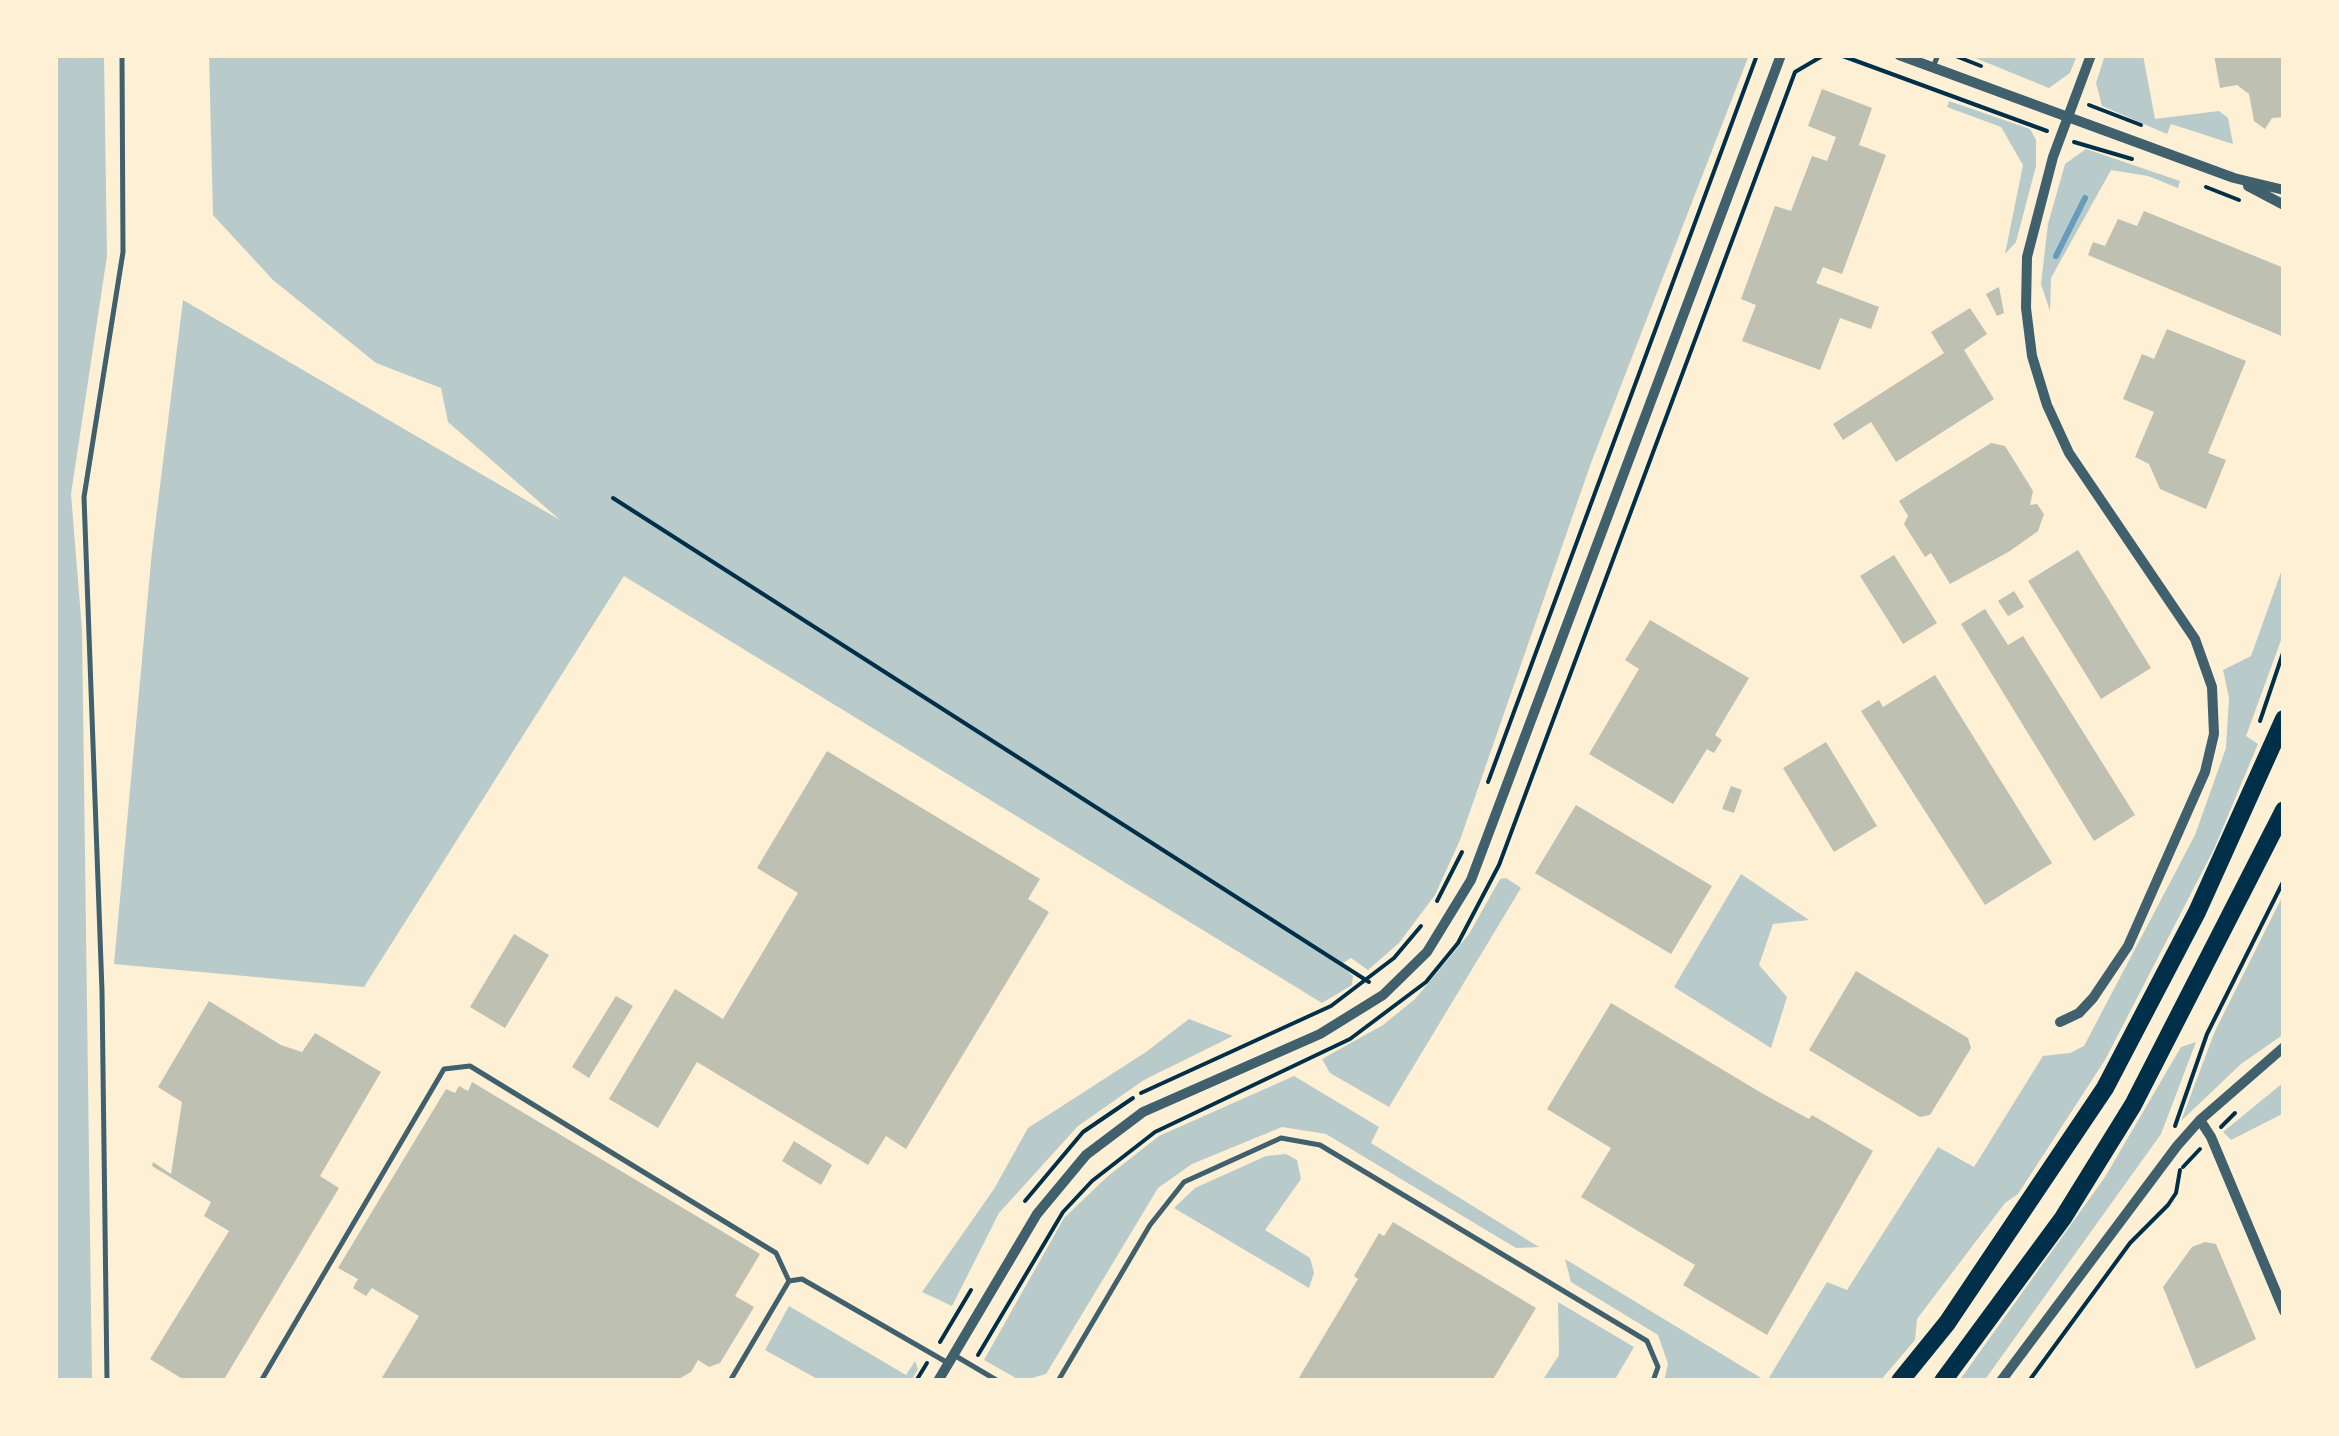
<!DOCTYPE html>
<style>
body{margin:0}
#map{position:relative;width:2339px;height:1436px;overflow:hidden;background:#fdf0d5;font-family:Arial,sans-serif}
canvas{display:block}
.frame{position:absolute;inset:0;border:58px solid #fdf0d5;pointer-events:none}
</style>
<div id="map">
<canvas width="2339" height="1436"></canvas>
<div class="frame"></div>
</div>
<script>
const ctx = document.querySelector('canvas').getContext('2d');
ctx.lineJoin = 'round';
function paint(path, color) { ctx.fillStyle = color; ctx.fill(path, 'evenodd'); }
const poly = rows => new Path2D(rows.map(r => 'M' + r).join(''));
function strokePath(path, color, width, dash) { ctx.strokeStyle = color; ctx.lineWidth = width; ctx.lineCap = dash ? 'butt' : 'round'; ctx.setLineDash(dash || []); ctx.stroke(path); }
const green = poly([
 [55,55,104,55,107,256,71,494,82,630,92,1381,55,1381],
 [209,55,1749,55,1591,463,1460,840,1435,895,1399,943,1368,970,1351,958,1340,965,1353,976,1352,985,1322,1003,624,576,364,987,114,964,152,551,183,300,560,520,448,422,441,388,376,363,273,280,213,215],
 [1968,55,2025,57,2077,55,2070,73,2049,88],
 [2105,55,2143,55,2155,119,2219,111,2228,118,2233,144,2171,124,2167,134,2102,106,2096,83],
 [1949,101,2030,129,2036,140,2036,166,2016,242,2005,254,2023,165,2001,127,1947,107],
 [2086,149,2180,181,2178,188,2148,176,2111,170,2051,278,2050,311,2041,284,2048,224,2065,164],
 [2284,564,2284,632,2246,736,2258,744,2214,849,2105,1060,2018,1194,2005,1203,1917,1319,1915,1340,1880,1381,1767,1381,1827,1282,1847,1290,1938,1147,1974,1167,2043,1056,2070,1053,2084,1046,2195,835,2226,748,2229,698,2223,670,2251,656],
 [1741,874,1809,920,1773,924,1759,965,1787,997,1771,1048,1674,987],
 [1506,878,1521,888,1389,1107,1330,1073,1322,1059,1383,1025,1415,999,1469,934,1500,879],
 [2284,893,2284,1034,2241,1064,2181,1121,2215,1031],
 [1189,1019,1233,1036,1144,1080,1078,1126,999,1213,952,1306,922,1292,994,1189,1028,1128,1146,1052],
 [2196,1042,2161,1134,1984,1381,1959,1381,2105,1177,2181,1047],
 [1294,1076,1379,1127,1371,1143,1539,1247,1516,1248,1326,1134,1282,1127,1192,1164,1158,1188,1046,1374,1021,1381,984,1360,1064,1218,1108,1176,1159,1136],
 [2284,1082,2284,1113,2231,1140,2223,1132],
 [1286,1154,1297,1160,1301,1179,1265,1230,1310,1258,1314,1273,1309,1288,1174,1208,1195,1188,1266,1156],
 [1565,1259,1766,1381,1664,1381,1668,1364,1658,1335,1571,1282],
 [1558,1302,1634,1347,1614,1381,1542,1381,1559,1355],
 [789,1306,906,1375,915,1361,918,1369,911,1381,821,1381,765,1350]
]);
const stream = poly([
 [2056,256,2085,198]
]);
const building = poly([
 [2214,55,2284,55,2284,117,2272,118,2265,129,2254,121,2249,94,2237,85,2220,88],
 [1822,89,1872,108,1859,145,1886,155,1842,274,1823,267,1816,283,1879,307,1871,329,1840,318,1820,370,1742,341,1756,305,1741,299,1775,206,1791,211,1812,156,1827,161,1836,137,1808,126],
 [2144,211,2284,268,2284,337,2088,255,2093,242,2105,246,2118,219,2137,226],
 [1999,287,2004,313,1997,316,1986,294],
 [1970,308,1987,334,1964,350,1994,399,1896,462,1871,422,1843,440,1833,424,1944,353,1931,332],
 [2167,329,2246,361,2208,453,2226,460,2206,509,2160,489,2149,464,2135,457,2154,412,2123,399,2142,354,2154,359],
 [1991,443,2005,446,2033,491,2030,505,2037,504,2044,514,2038,531,2010,551,1950,584,1931,553,1925,557,1904,524,1908,516,1899,501],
 [2078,550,2151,668,2101,699,2028,581],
 [1894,555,1937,623,1903,644,1860,576],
 [2014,591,2024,607,2008,616,1998,601],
 [1985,609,2008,645,2023,636,2135,815,2094,841,1961,624],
 [1650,620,1749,678,1715,735,1722,740,1714,753,1707,749,1673,804,1589,754,1639,669,1625,660],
 [1935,675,2052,863,1985,905,1861,711,1879,700,1883,707],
 [1826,742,1877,826,1834,852,1783,768],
 [827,751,1040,879,1028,899,1049,912,906,1149,886,1136,868,1165,697,1062,658,1128,609,1099,675,989,723,1019,798,893,757,868],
 [1731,786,1742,790,1734,813,1722,809],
 [1576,805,1712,886,1671,954,1535,873],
 [514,934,549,955,505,1028,470,1007],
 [1856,971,1968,1038,1971,1048,1930,1115,1920,1117,1809,1050],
 [616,996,633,1006,589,1078,572,1067],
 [209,1001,281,1045,302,1052,315,1033,381,1072,320,1176,339,1188,223,1381,186,1381,150,1359,229,1231,204,1216,211,1202,152,1166,153,1162,171,1174,182,1102,158,1087],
 [1611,1003,1765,1095,1809,1119,1812,1115,1873,1151,1767,1335,1683,1285,1695,1265,1581,1197,1611,1148,1547,1109],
 [472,1082,760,1254,735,1296,754,1307,720,1363,709,1367,698,1360,691,1372,675,1381,380,1381,419,1316,372,1288,366,1296,353,1288,358,1279,338,1268,446,1089,455,1093,459,1086,468,1091],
 [794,1141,832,1165,821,1185,782,1161],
 [1393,1222,1536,1308,1492,1381,1297,1381,1358,1279,1354,1276,1379,1233,1384,1236],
 [2205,1242,2216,1244,2256,1339,2196,1369,2163,1287,2192,1247]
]);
const path = poly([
 [1840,55,2047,131],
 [1953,55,1981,66],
 [2089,105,2141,125],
 [2074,142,2132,159],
 [2206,187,2239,200],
 [613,498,1369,982],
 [2260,721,2284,650],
 [1488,782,1757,55],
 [1437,901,1462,852],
 [1141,1093,1331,1006,1394,958,1421,926],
 [2175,1126,2207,1034,2284,880],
 [2221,1127,2235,1113],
 [2183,1167,2200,1149],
 [1025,1201,1083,1132,1133,1098],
 [940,1342,971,1290],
 [978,1355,1063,1212,1092,1181,1155,1132,1350,1039,1426,982,1458,943,1499,865,1795,72,1824,55],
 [916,1381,927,1363],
 [2029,1381,2130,1243,2168,1205,2176,1193,2180,1170]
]);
const service = poly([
 [1933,67,1938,55],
 [954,1355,998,1381],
 [107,1381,102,991,84,497,123,252,122,55],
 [261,1381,444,1069,470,1066,776,1253,789,1281],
 [730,1381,789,1281,802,1279,948,1363],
 [1058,1381,1150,1225,1184,1182,1281,1138,1320,1145,1647,1341,1658,1367,1653,1381]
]);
const minor = poly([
 [1899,55,2234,178,2284,190],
 [2248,186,2284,205],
 [2060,1022,2079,1013,2093,998,2128,946,2205,772,2214,734,2212,687,2195,639,2069,453,2047,405,2032,356,2026,308,2027,257,2053,157,2091,55],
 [2200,1120,2211,1137,2284,1311],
 [938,1381,1037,1214,1086,1155,1143,1112,1320,1034,1383,995,1427,952,1471,880,1781,55],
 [2001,1381,2177,1146,2200,1120,2284,1047]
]);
const trunk = poly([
 [1900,1381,1947,1323,2105,1088,2197,912,2284,719],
 [1943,1381,2063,1218,2133,1105,2284,810]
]);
paint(green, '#b9caca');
strokePath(stream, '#669bbc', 6);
paint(building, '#bec0b2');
strokePath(path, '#003049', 4);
strokePath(service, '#3f606c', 5);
strokePath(minor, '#3f606c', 10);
strokePath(trunk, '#003049', 18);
</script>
